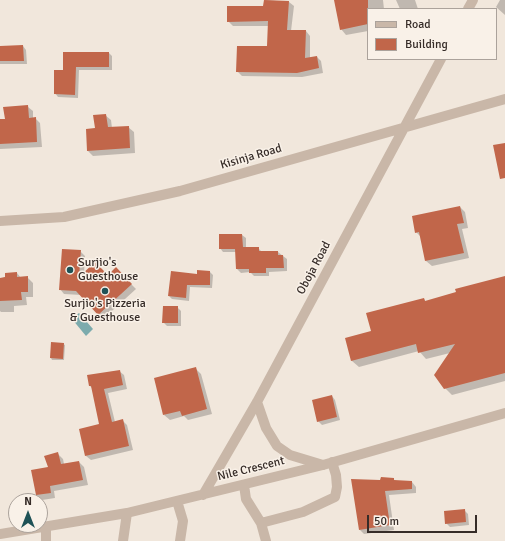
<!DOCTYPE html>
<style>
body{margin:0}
#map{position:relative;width:505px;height:541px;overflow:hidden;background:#f1e7dc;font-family:Signika,sans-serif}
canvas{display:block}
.legend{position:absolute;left:367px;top:8px;width:130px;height:52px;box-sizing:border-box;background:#f9f1e8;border:1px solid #aba29b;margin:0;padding:5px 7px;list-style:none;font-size:12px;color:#362c28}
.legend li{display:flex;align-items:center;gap:8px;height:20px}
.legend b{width:20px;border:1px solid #aba29b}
.north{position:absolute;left:8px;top:493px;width:40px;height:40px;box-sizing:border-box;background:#f9f1e8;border:1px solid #aba29b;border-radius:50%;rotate:0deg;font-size:11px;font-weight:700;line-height:16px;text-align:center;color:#362c28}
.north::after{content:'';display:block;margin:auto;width:14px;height:18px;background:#1f5256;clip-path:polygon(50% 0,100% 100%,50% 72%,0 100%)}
.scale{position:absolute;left:367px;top:515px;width:110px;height:18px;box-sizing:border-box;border:2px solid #362c28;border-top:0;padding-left:5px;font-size:12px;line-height:14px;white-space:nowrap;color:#362c28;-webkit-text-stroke:3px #f9f1e8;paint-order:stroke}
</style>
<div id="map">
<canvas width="505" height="541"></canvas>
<ul class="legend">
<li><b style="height:5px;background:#c9b7a8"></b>Road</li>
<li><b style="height:11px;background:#c1664a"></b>Building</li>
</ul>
<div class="north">N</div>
<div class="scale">50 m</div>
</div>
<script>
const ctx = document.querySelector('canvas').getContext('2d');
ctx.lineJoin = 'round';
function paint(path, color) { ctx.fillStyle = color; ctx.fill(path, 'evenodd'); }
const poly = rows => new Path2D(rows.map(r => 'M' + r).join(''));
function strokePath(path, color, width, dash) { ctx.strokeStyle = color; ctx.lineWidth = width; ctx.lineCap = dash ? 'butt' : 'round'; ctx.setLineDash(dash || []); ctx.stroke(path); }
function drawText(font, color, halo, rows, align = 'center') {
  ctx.font = font + ' Signika,sans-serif'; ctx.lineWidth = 3; ctx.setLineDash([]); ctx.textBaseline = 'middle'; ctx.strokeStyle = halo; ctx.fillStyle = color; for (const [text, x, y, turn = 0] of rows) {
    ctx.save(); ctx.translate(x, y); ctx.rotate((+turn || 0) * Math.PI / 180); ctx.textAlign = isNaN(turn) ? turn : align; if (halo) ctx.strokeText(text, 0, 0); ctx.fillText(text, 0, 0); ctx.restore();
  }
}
const water = poly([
 [79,313,93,329,86,336,72,319]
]);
const shadow = poly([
 [265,0,289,2,294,6,291,31,306,31,310,36,310,58,317,57,321,61,323,73,302,77,242,76,237,71,268,47,269,26,233,26,228,21,264,7],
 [335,0,383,0,384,9,368,9,368,31,346,35,341,29],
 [396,0,415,0,418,9,400,9],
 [500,0,505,0,505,15,496,7],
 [23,46,26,50,27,64,0,64,0,47],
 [109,53,112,56,112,70,79,70,78,98,58,97,55,93,65,71],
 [28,107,33,111,33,119,35,118,40,123,42,147,0,149,0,120,6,120],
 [105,115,111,120,112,128,128,127,134,132,135,153,93,156,88,151,96,129],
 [460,207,465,212,468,228,462,229,469,258,432,266,426,261,421,237,416,232],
 [242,235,246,238,246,248,258,248,262,252,278,252,283,256,287,259,287,271,269,272,269,276,254,276,250,272,241,273,237,269,236,252,223,252,220,248],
 [80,251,85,256,84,274,108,276,116,269,136,289,103,319,81,295,64,294,60,289],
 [210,272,213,275,212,288,190,287,189,301,172,299,169,296,198,275],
 [17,273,21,278,28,278,33,283,33,297,26,297,27,305,14,306,14,312,1,312,0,311,0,279],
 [505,277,505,381,452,395,445,388,450,353,426,359,419,351,359,367,352,361,346,339,372,332,424,299,426,302],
 [177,307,181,311,181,326,167,326,163,322],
 [63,344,65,345,64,360,52,360,51,358],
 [196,369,201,374,212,414,188,420,184,416,170,420,164,415],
 [119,371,124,375,127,389,108,393,115,422,122,420,127,425,133,450,91,460,86,456,100,425,92,388,90,386],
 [332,396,335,400,340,420,322,425,318,421],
 [57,453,63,459,64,464,79,462,84,467,88,485,54,491,55,498,42,500,36,495,49,468],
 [393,479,396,481,412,482,416,487,416,493,389,495,394,530,364,534,360,530,381,481],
 [464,510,468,514,469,525,450,527,446,523]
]);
const building = poly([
 [264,0,289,1,287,30,306,30,305,58,317,56,319,68,297,73,236,72,237,46,267,46,268,21,227,22,227,6,263,6],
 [334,0,368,0,368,24,340,30],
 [23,45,24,61,0,61,0,46],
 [63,52,109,52,109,67,76,67,75,95,54,94,54,70,63,70],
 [28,105,29,118,36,117,37,142,0,144,0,119,5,119,3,107],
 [106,114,108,127,129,126,130,148,87,151,86,129,95,128,93,115],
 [505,143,505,178,500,179,493,145],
 [460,206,464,223,457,224,464,253,425,261,419,232,415,233,412,216],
 [219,234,242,234,243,247,259,247,259,251,278,251,278,255,283,255,284,268,266,268,266,273,249,273,249,269,236,269,235,249,219,249],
 [62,249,81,250,79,277,95,262,108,275,116,267,132,284,98,315,76,291,59,290],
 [197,270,210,271,210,285,187,285,186,298,168,296,171,271,197,274],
 [17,272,17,277,28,276,28,292,21,292,22,300,0,301,0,278,5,277,5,273],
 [505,276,505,373,444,389,434,375,455,344,418,353,416,344,351,361,345,338,371,331,366,313,424,298,425,301,456,292,455,289],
 [163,306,178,306,178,323,162,323],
 [51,342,64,343,63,359,50,358],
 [196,367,207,409,182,416,180,411,163,415,154,378],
 [120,370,123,385,104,389,112,422,123,419,129,446,85,456,79,429,99,424,91,386,89,386,87,375],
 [332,395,337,417,317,422,312,400],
 [58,452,61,464,79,461,83,480,50,486,51,493,36,495,31,470,48,467,44,456],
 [381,477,394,478,394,480,412,481,412,489,385,491,390,525,359,530,351,479,380,480],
 [465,509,466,522,445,524,444,511]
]);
const minor = poly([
 [468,9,473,0],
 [0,221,64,217,180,191,505,99],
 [257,402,266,428,277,446,290,455,323,465],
 [244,485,246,499,261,523,266,541],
 [203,495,257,402,441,59],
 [177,501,183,521,180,541],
 [261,523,303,512,335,497,337,487,336,475,332,462],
 [0,534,127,513,323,465,505,413],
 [46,541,46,528],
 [123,541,127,513]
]);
const markers = [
 [70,270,4,"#1f5256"],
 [105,291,4,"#1f5256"]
];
const streetNames = [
 ["Kisinja Road",251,157,-16],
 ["Oboja Road",314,268,-62],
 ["Nile Crescent",251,469,-14]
];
const poiNames = [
 ["Surjio's",78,263],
 ["Guesthouse",78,277],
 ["Surjio's Pizzeria",105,304,"center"],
 ["& Guesthouse",105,318,"center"]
];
paint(water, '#7cabad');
paint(shadow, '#0003');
paint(building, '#c1664a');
strokePath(minor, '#c9b7a8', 10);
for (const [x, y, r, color] of markers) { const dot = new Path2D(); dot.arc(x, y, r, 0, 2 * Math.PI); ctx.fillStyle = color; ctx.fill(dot); strokePath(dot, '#f9f1e8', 1.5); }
drawText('12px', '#362c28', '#f9f1e8', streetNames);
drawText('12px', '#362c28', '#f9f1e8', poiNames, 'left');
</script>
